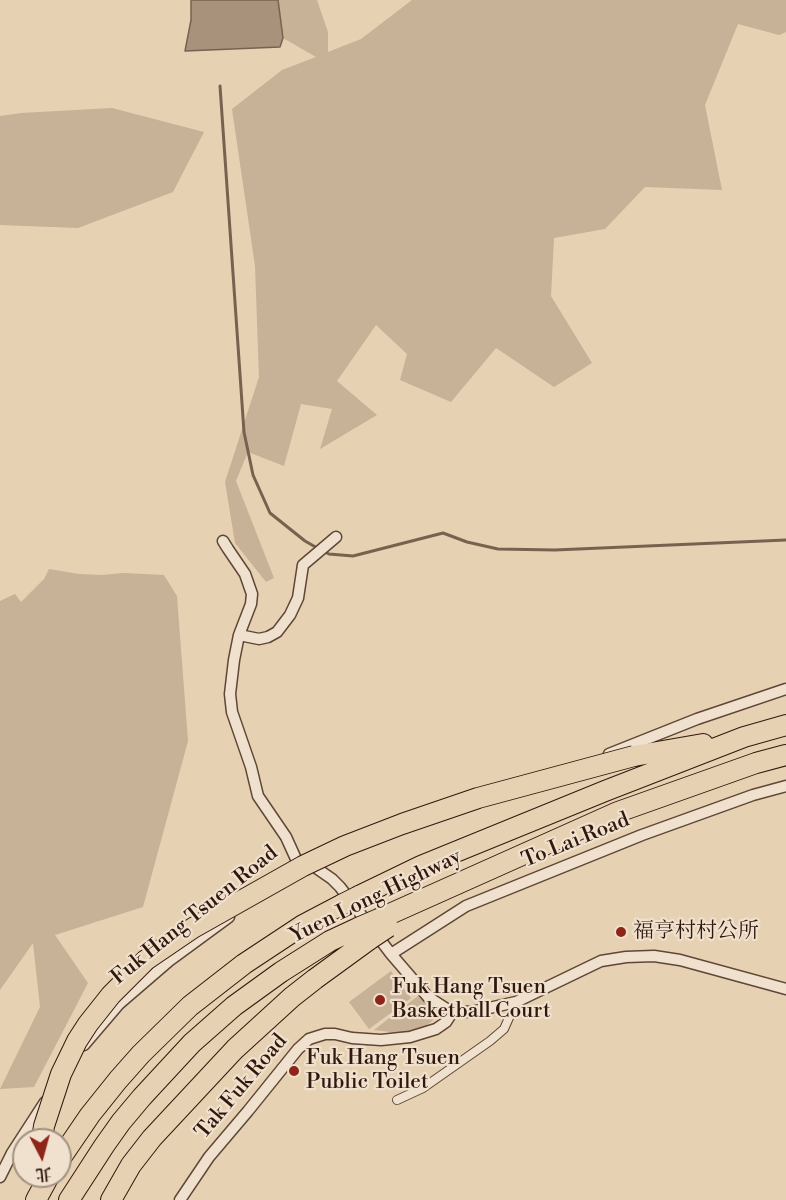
<!DOCTYPE html>
<meta charset="utf-8">
<style>
body{margin:0}
#map{position:relative;width:786px;height:1200px;overflow:hidden;background:#e6d1b3;font-family:"Libre Bodoni","Noto Serif TC",serif}
canvas{display:block}
.north{position:absolute;left:12px;top:1128px;width:60px;height:60px;box-sizing:border-box;background:#efe1ce;border:2px solid #a39081;border-radius:50%;rotate:174deg;font-size:16px;font-weight:700;line-height:24px;text-align:center;color:#32170d}
.north::after{content:'';display:block;margin:auto;width:21px;height:27px;background:#8f2418;clip-path:polygon(50% 0,100% 100%,50% 72%,0 100%)}
</style>
<div id="map">
<canvas width="786" height="1200"></canvas>
<div class="north">北</div>
</div>
<script>
const ctx = document.querySelector('canvas').getContext('2d');
ctx.lineJoin = 'round';
function paint(path, color) { ctx.fillStyle = color; ctx.fill(path, 'evenodd'); }
const poly = rows => new Path2D(rows.map(r => 'M' + r).join(''));
function strokePath(path, color, width, dash) { ctx.strokeStyle = color; ctx.lineWidth = width; ctx.lineCap = dash ? 'butt' : 'round'; ctx.setLineDash(dash || []); ctx.stroke(path); }
function drawText(font, color, halo, rows, align = 'center') {
  ctx.font = font + ' "Libre Bodoni","Noto Serif TC",serif'; ctx.lineWidth = 4.5; ctx.setLineDash([]); ctx.textBaseline = 'middle'; ctx.strokeStyle = halo; ctx.fillStyle = color; for (const [text, x, y, turn = 0] of rows) {
    ctx.save(); ctx.translate(x, y); ctx.rotate((+turn || 0) * Math.PI / 180); ctx.textAlign = isNaN(turn) ? turn : align; if (halo) ctx.strokeText(text, 0, 0); ctx.fillText(text, 0, 0); ctx.restore();
  }
}
const green = poly([
 [278,0,317,0,328,32,328,52,361,39,412,0,786,0,786,32,779,35,738,24,705,105,722,190,645,187,605,229,554,238,551,296,592,363,554,387,496,348,451,402,400,380,407,354,376,325,337,381,377,415,320,449,332,409,301,404,284,466,248,452,236,481,274,578,266,582,235,543,225,482,259,377,255,266,232,109,282,70,316,57,283,38],
 [112,108,204,132,173,192,78,228,0,225,0,116,21,113],
 [49,569,79,574,102,575,123,573,164,575,177,596,188,741,143,907,55,935,88,983,34,1087,0,1089,40,1007,33,943,0,990,0,601,15,594,21,602,44,579],
 [391,971,411,998,369,1029,349,1002],
 [418,996,439,1015,421,1030,398,1033,374,1030]
]);
const water = poly([
 [191,0,278,0,283,38,280,47,185,51,191,20,191,0]
]);
const stream = poly([
 [220,86,244,432,253,475,270,513,305,541,319,549],
 [325,552,329,554,353,556,443,533,467,542,498,549,555,550,786,540]
]);
const pedestrian = poly([
 [397,1100,423,1088,490,1041,504,1029,516,1002]
]);
const minor = poly([
 [223,541,228,549,245,574,252,594,251,604,239,635,234,660,230,694,232,712,251,767,258,796,286,837,296,859],
 [239,635,259,639,268,637,277,632,290,615,298,598,303,565,336,537],
 [609,754,697,719,786,689],
 [309,863,332,879,340,887,391,954,428,997,445,1008,453,1011,471,1012,516,1002,601,961,626,957,654,956,680,960,786,989],
 [391,954,466,906,642,835,753,795,786,786],
 [84,1045,119,1004,169,961,229,917],
 [0,1177,12,1153,45,1102],
 [180,1200,209,1157,248,1111,298,1049,309,1039,325,1034,335,1034,352,1038,381,1040,410,1037,436,1029,446,1022,453,1011]
]);
const motorway = poly([
 [634,756,703,744],
 [359,896,421,866,605,791,744,737,786,725],
 [381,918,618,812,756,763,786,755],
 [60,1159,90,1115,118,1080,141,1054,190,1006,244,964,303,925,343,904],
 [36,1200,49,1176],
 [69,1200,104,1146,121,1122,142,1097,192,1043,234,1006,281,972,330,941,360,927],
 [111,1200,131,1165,152,1138,235,1049,292,997,315,979,370,939]
]);
const motorwayBridge = poly([
 [343,904,359,896],
 [360,927,381,918],
 [370,939,388,927],
 [42,1140,44,1126,61,1074,77,1041,88,1024,111,995,146,960,193,928,303,866,345,846,402,824,478,798,634,756]
]);
const markers = [
 [621,932,6,"#8f2418"],
 [380,1000,6,"#8f2418"],
 [294,1071,6,"#8f2418"]
];
const streetNames = [
 ["To Lai Road",576,841,-22],
 ["Yuen Long Highway",376,897,-26],
 ["Fuk Hang Tsuen Road",195,916,-39],
 ["Tak Fuk Road",242,1087,-50]
];
const poiNames = [
 ["福亨村村公所",633,932],
 ["Fuk Hang Tsuen",392,988],
 ["Basketball Court",392,1012],
 ["Fuk Hang Tsuen",306,1059],
 ["Public Toilet",306,1083]
];
paint(green, '#c7b197');
paint(water, '#a9927b');
strokePath(water, '#79614f', 1.5);
strokePath(stream, '#79614f', 3);
strokePath(pedestrian, '#5f4636', 10);
strokePath(minor, '#5f4636', 13);
strokePath(motorway, '#32170d', 22);
strokePath(pedestrian, '#efe1ce', 8);
strokePath(minor, '#efe1ce', 10);
strokePath(motorway, '#e6d1b3', 20);
strokePath(motorwayBridge, '#32170d', 22, []);
strokePath(motorwayBridge, '#e6d1b3', 20);
for (const [x, y, r, color] of markers) { const dot = new Path2D(); dot.arc(x, y, r, 0, 2 * Math.PI); ctx.fillStyle = color; ctx.fill(dot); strokePath(dot, '#efe1ce', 2); }
drawText('21px', '#32170d', '#efe1ce', streetNames);
drawText('21px', '#32170d', '#efe1ce', poiNames, 'left');
</script>
